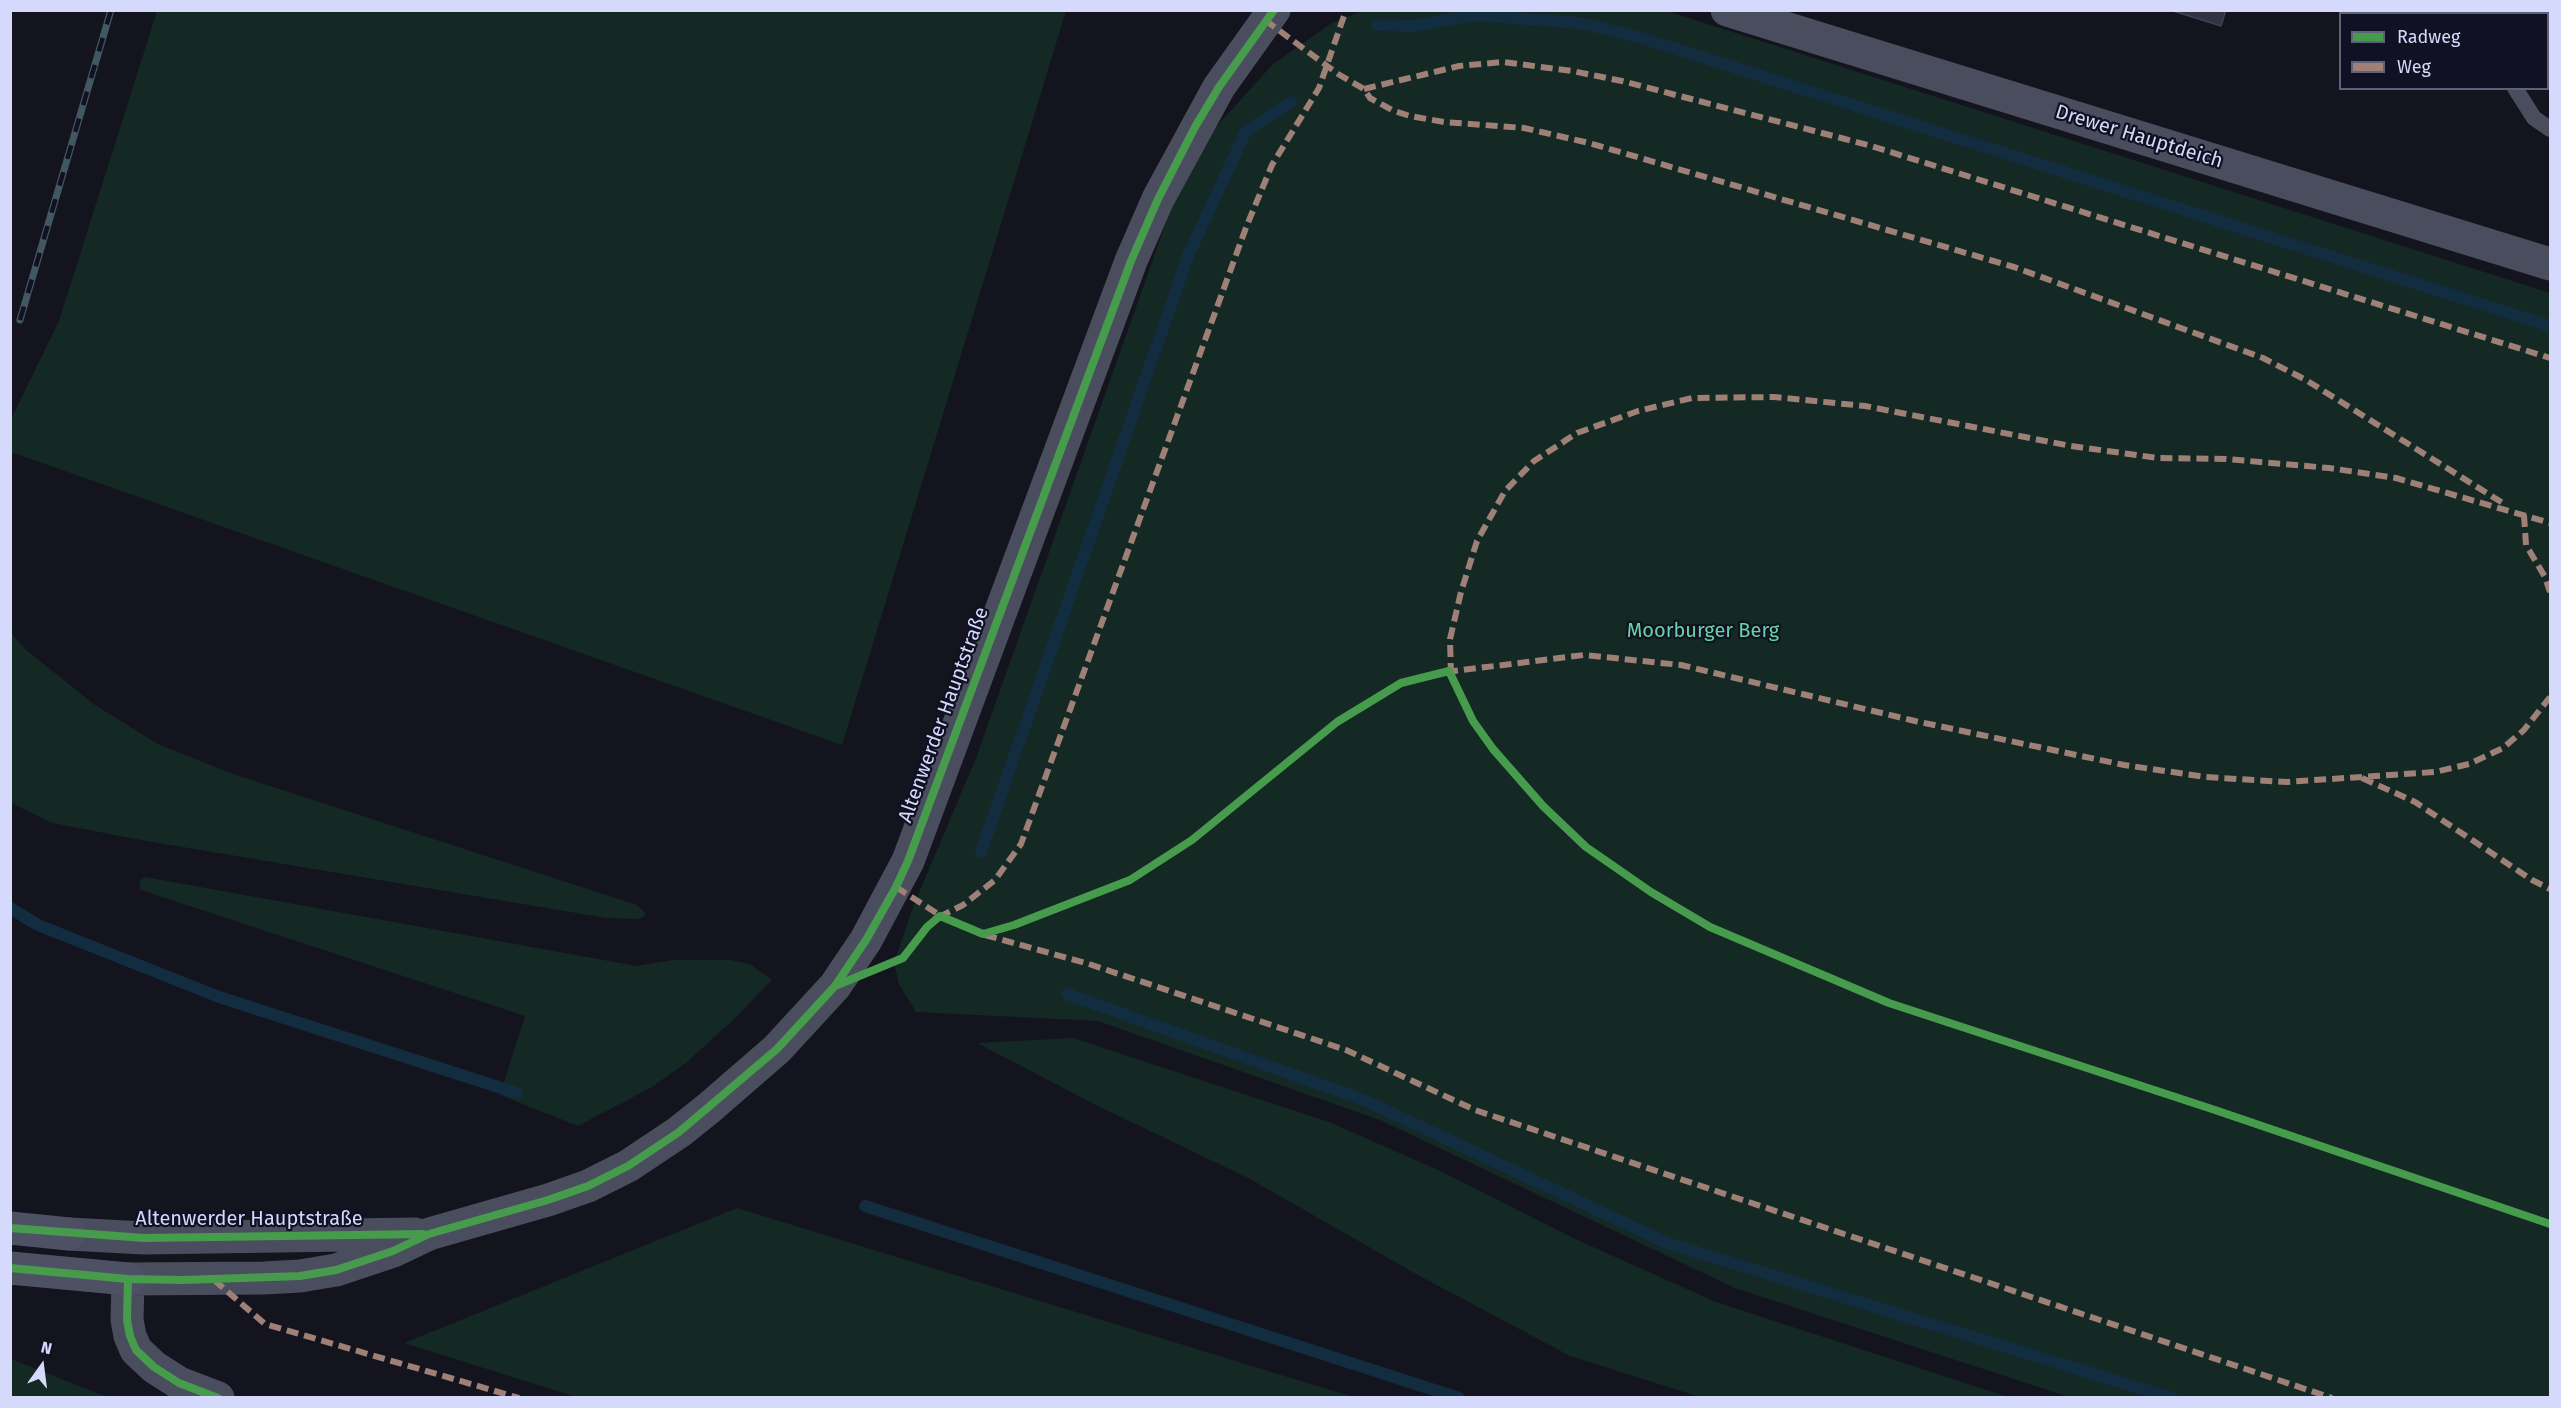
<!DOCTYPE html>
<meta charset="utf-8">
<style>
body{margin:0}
#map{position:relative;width:2561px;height:1408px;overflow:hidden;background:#14141e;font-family:"Fira Sans",sans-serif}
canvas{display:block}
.frame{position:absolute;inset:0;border:12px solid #d5d9fb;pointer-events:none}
.legend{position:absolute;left:2339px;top:12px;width:210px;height:78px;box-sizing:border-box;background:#101122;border:2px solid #5f6179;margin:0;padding:8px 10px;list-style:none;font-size:18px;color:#d5d9fb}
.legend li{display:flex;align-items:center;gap:12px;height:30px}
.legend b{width:30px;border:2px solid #5f6179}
.north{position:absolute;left:12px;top:1336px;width:60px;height:60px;-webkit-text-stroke:4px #101122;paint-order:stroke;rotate:14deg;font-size:16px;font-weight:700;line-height:24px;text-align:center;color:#d5d9fb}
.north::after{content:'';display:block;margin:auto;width:21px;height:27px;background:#d5d9fb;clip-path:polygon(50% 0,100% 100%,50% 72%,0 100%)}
</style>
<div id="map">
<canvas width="2561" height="1408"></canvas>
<div class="frame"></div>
<ul class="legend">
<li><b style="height:8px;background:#469c4c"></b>Radweg</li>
<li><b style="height:8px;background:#9e8076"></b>Weg</li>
</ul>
<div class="north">N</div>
</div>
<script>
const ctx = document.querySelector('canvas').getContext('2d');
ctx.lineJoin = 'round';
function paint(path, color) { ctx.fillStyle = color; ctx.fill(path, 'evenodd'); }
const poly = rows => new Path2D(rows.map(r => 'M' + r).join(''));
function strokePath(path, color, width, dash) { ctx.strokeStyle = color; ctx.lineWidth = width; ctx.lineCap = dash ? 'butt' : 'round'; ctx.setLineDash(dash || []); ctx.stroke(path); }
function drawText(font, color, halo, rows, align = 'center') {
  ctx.font = font + ' "Fira Sans",sans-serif'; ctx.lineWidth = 4.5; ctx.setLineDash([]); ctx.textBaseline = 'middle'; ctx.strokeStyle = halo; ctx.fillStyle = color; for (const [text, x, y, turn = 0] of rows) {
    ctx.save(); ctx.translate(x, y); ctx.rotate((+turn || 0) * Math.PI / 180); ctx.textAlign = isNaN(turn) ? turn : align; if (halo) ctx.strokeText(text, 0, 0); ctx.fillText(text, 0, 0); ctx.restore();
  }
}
const green = poly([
 [1365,10,1667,11,2550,293,2550,1397,2069,1397,1735,1288,1380,1120,1098,1021,916,1012,899,984,894,963,913,907,976,758,1185,169,1216,127,1273,64,1332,23],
 [157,11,1066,11,842,745,11,452,11,419,59,321],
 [11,633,25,649,95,705,158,744,230,773,637,905,646,914,640,919,606,918,141,840,52,823,11,803],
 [145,877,637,966,673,960,731,960,750,964,772,980,731,1022,687,1062,652,1087,578,1126,500,1095,525,1016,150,893,140,889,140,880],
 [1073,1038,1329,1122,1436,1169,1575,1239,1716,1302,2008,1397,1700,1397,1570,1356,1416,1274,1250,1179,1096,1105,977,1043],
 [737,1208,1353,1397,576,1397,404,1343],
 [10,1359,11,1359,107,1397,11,1397]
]);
const stream = poly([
 [1377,25,1414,26,1473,15,1580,23,1635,36,2550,326],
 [981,852,1188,256,1246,131,1291,102],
 [10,908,38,925,219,997,517,1093],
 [1067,994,1364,1100,1667,1243,2172,1398],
 [865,1206,1459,1398]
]);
const building = poly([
 [2170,10,2226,10,2221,26,2170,10]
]);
const lane = poly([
 [2525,14,2526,10],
 [2515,88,2534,118,2550,129]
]);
const street = poly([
 [1727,10,2550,264],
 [69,1234,144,1238,415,1234],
 [128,1279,264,1278,300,1276,336,1270,393,1251,429,1234,548,1200,588,1186,628,1166,679,1132,709,1108,777,1049,835,986,866,940,908,861,1131,261,1158,199,1219,87,1274,10],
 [128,1279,127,1320,130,1336,136,1350,154,1367,179,1383,218,1398]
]);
const secondary = poly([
 [10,1228,69,1234],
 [10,1268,128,1279]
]);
const rail = poly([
 [20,320,111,10]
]);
const quiet = poly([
 [1265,20,1338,74,1364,89,1370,98,1394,111,1410,116,1444,122,1524,128,1589,143,2014,267,2263,358,2306,380,2506,505],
 [1364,89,1459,66,1503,62,1572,71,1622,81,1868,145,2550,358],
 [2524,515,2526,545,2545,577,2550,592],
 [1446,672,1584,655,1681,665,1915,721,2124,765,2206,777,2286,782,2435,772,2469,764,2503,748,2524,730,2550,697],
 [1451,675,1450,639,1461,592,1477,541,1505,491,1534,461,1577,433,1638,411,1692,398,1774,397,1865,406,2071,446,2158,458,2226,459,2329,468,2396,478,2550,523],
 [2362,778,2415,802,2532,880,2550,889],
 [896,887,944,918],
 [939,917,963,905,995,880,1021,844,1247,225,1272,165,1319,88,1346,10],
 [985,935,1089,964,1346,1050,1475,1110,2332,1398],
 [214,1280,265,1324,519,1398]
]);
const cycleway = poly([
 [835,986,903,958,927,927,940,916,983,934,1014,925,1130,880,1192,840,1337,722,1401,683,1449,671,1473,721,1493,749,1543,806,1586,847,1651,892,1710,927,1889,1003,2215,1110,2550,1224],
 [10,1228,144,1238,423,1234],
 [10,1268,128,1279,183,1280,300,1276,336,1270,393,1251,429,1234,548,1200,588,1186,628,1166,679,1132,777,1049,835,986,866,940,896,887,908,861,1131,261,1158,199,1195,127,1219,87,1274,10],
 [128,1279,127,1320,130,1336,136,1350,154,1367,179,1383,218,1398]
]);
const streetNames = [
 ["Drewer Hauptdeich",2139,137,17],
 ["Altenwerder Hauptstraße",944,715,-70],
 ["Altenwerder Hauptstraße",249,1219]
];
const parkNames = [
 ["Moorburger Berg",1703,631]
];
paint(green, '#142824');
strokePath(stream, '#132d40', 12);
paint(building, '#323240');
strokePath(building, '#3f4051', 1.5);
strokePath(lane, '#4a4d5d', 16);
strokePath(street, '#4a4d5d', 33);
strokePath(secondary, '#4e5064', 33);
strokePath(rail, '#425860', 7);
strokePath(rail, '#101122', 4.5, [14]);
strokePath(quiet, '#9e8076', 6, [12, 6]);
strokePath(cycleway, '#469c4c', 8);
drawText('20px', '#d5d9fb', '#101122', streetNames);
drawText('20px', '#68d3a2', '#101122', parkNames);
</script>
